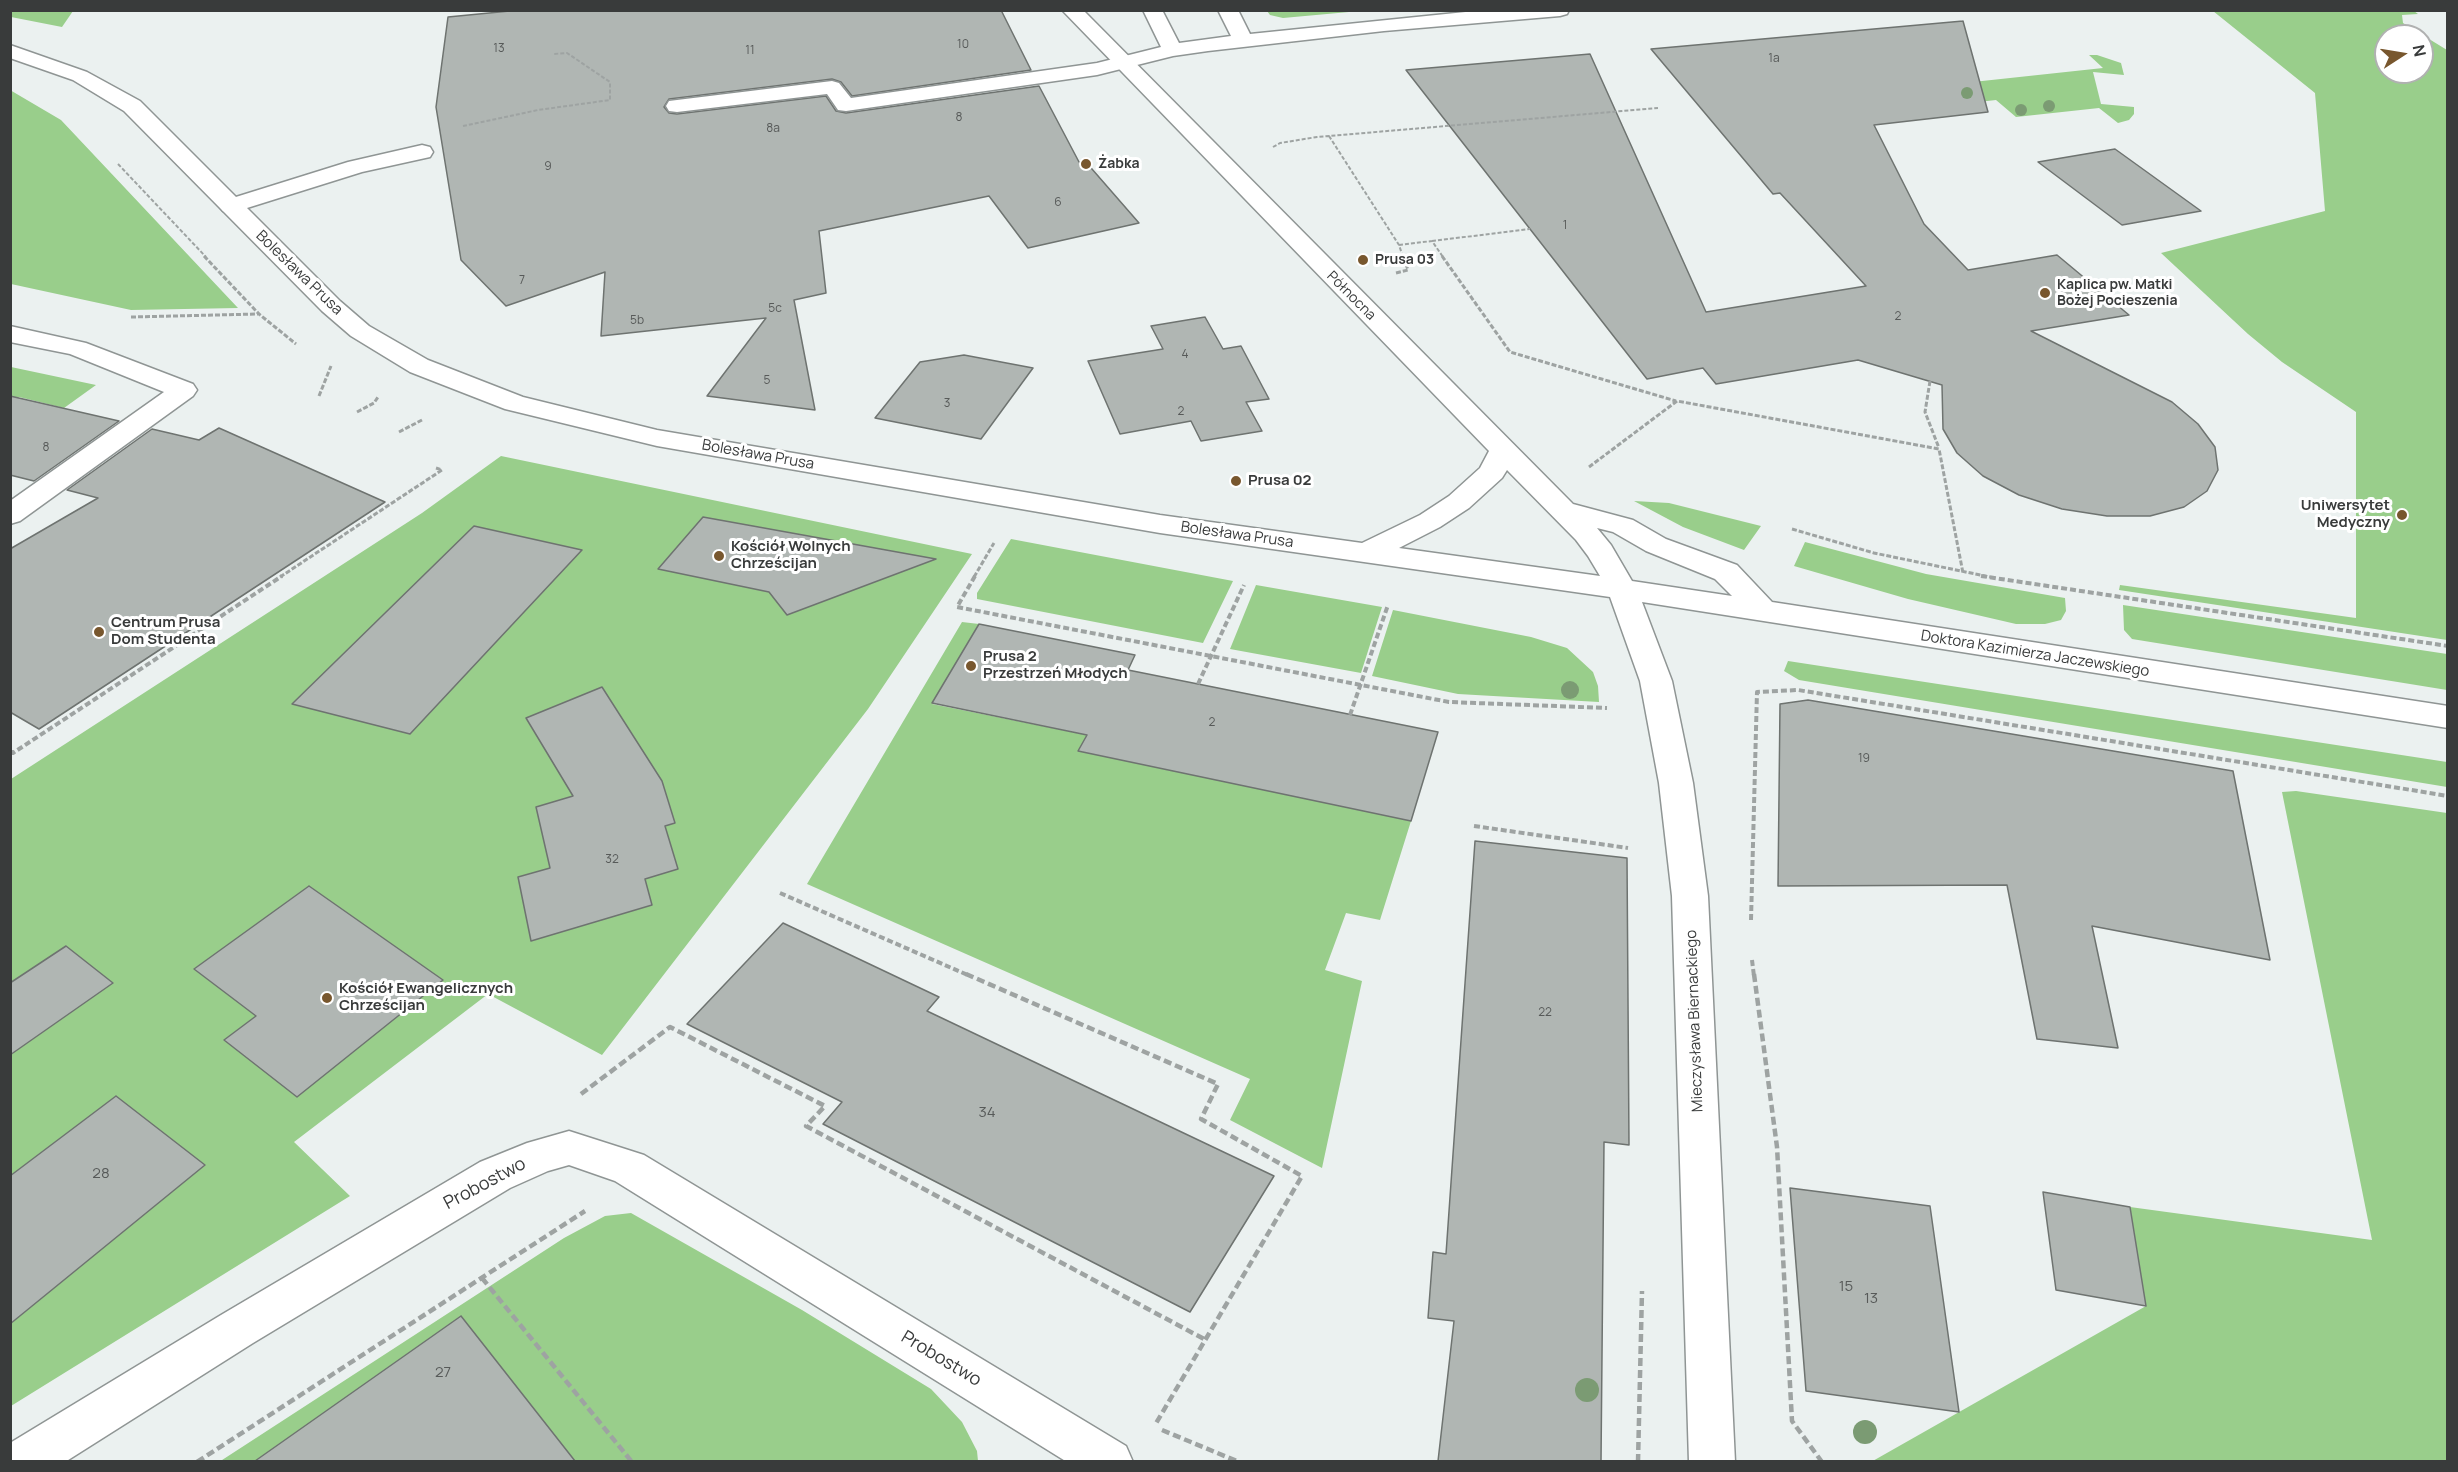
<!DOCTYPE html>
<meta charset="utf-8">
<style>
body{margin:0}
#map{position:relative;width:2458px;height:1472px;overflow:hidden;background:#ebf1f0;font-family:Manrope,sans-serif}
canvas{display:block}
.frame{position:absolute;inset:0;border:12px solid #393b3b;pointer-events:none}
.north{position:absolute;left:2374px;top:24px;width:60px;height:60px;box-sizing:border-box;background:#fff;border:2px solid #b0b1b1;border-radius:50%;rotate:78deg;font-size:16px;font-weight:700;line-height:24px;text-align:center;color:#393b3b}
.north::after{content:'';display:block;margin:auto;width:21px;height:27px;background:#78572e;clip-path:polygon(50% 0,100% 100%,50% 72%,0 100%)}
</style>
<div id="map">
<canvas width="2458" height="1472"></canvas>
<div class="frame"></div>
<div class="north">N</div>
</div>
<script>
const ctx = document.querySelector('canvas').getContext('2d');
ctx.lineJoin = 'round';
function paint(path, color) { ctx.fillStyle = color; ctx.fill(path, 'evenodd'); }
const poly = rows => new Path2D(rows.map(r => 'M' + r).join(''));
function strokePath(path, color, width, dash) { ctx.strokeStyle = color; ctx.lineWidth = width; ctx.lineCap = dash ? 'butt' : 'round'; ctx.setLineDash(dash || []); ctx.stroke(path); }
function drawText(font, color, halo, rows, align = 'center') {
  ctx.font = font + ' Manrope,sans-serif'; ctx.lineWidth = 6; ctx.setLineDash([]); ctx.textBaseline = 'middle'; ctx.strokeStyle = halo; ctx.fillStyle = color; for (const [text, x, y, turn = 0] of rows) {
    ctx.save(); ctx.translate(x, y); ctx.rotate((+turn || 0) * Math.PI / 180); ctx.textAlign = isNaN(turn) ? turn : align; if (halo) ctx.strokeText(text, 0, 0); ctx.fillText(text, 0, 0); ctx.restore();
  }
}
const green = poly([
 [10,11,11,10,73,11,62,27,11,17],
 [1267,11,1360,11,1283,18,1270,15],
 [2213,11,2414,11,2418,14,2402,15,2403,23,2447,50,2447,640,2119,590,2120,585,2356,618,2356,412,2282,362,2248,334,2161,253,2325,211,2315,93],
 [2386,36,2422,36,2422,72,2386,72],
 [2089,55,2097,55,2121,63,2124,75,2093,72,2101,104,2134,107,2134,114,2129,120,2118,123,2099,108,2016,117,1996,100,1961,104,1945,85,2103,68],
 [10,90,61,120,238,308,131,310,11,284],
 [11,367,96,385,64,408,19,397,11,403],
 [501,456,972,554,868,709,602,1055,488,994,294,1142,350,1196,11,1406,11,779,422,513],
 [1634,501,1669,503,1761,526,1744,550,1683,527],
 [1011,539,1233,581,1203,643,977,599,977,593],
 [1805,542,1926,574,2065,598,2066,611,2061,620,2045,624,2016,624,1908,599,1794,566],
 [1256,585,1382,607,1361,673,1230,649],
 [2123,605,2447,654,2447,690,2132,639,2124,630],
 [1393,610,1531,637,1567,648,1593,672,1598,686,1599,702,1458,694,1372,676],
 [962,622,979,624,932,704,1087,735,1079,751,1411,821,1380,920,1346,913,1325,970,1362,981,1322,1168,1230,1120,1250,1079,807,884],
 [1788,661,2447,762,2447,787,1799,680,1784,671],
 [2296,791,2447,813,2447,1461,1871,1462,2146,1306,2130,1207,2372,1240,2282,792],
 [631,1213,802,1310,931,1389,962,1422,977,1451,978,1461,219,1462,564,1238,605,1216]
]);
const building = poly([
 [520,10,1001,10,1031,70,852,96,841,82,832,79,669,99,664,107,669,113,677,114,826,96,836,111,846,113,1039,86,1079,162,1085,161,1139,223,1028,248,989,196,819,231,826,293,794,300,815,410,707,396,766,318,601,336,605,272,506,306,461,260,436,107,448,17,520,10],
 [1963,21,1988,112,1874,125,1924,224,1968,270,2057,255,2129,315,2031,331,2172,402,2198,424,2215,447,2218,470,2207,491,2184,507,2150,516,2107,516,2062,509,2019,495,1983,476,1957,453,1943,429,1942,385,1858,360,1716,384,1703,368,1647,379,1406,70,1590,54,1706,312,1866,286,1780,193,1773,194,1651,49,1963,21],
 [2115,149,2201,211,2122,225,2038,162,2115,149],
 [1205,317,1223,349,1241,346,1269,399,1246,402,1262,431,1201,441,1191,421,1120,434,1088,361,1163,349,1151,326,1205,317],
 [964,355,1033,368,981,439,875,418,920,362,964,355],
 [10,396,119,421,34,481,10,475,10,396],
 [219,428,385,502,39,729,10,712,10,549,98,498,67,490,152,429,199,440,219,428],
 [703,517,936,559,787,615,769,592,658,569,703,517],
 [474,526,582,550,410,734,292,704,474,526],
 [979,624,1135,655,1128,670,1438,732,1411,821,1078,751,1087,735,932,703,979,624],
 [602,687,662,781,675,823,665,826,678,869,645,879,652,905,531,941,518,877,550,868,536,807,573,796,526,718,602,687],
 [1808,700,2233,771,2270,960,2092,926,2118,1048,2037,1039,2007,885,1778,886,1780,704,1808,700],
 [1475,841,1627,858,1629,1145,1604,1142,1601,1461,1438,1461,1454,1321,1428,1318,1433,1252,1446,1254,1475,841],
 [309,886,443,980,297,1097,224,1040,256,1016,194,969,309,886],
 [783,923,939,997,927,1011,1274,1176,1190,1312,823,1124,842,1102,687,1024,783,923],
 [66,946,113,983,10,1055,10,983,66,946],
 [116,1096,205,1165,10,1324,10,1176,116,1096],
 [1790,1188,1930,1206,1959,1412,1806,1391,1790,1188],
 [2043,1192,2130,1207,2146,1306,2056,1290,2043,1192],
 [461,1316,575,1461,255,1461,461,1316]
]);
const pathFar3 = poly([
 [463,126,538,110,610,100,610,82,567,53,553,54],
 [1329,136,1399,245,1403,257],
 [1273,147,1280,143,1317,137,1658,108],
 [118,164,206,257],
 [1432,241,1530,229],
 [1399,245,1432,241,1443,257]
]);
const pathFar2 = poly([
 [204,256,259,314,296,344],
 [1442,256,1510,352,1676,401],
 [1396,273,1408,270,1403,256],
 [131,317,258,314],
 [1930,381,1925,412,1939,448],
 [319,396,331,366],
 [357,412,374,403,378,397],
 [399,432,422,420],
 [1589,467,1677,401,1939,449,1963,573],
 [1792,529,1874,553,1990,577],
 [280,577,442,470,436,468],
 [974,577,994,543]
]);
const pathFar1 = poly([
 [975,576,957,607,1449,702,1607,708],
 [1981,576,2448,646],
 [1198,684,1244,585],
 [1350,715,1388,605],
 [10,751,13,753,282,576],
 [1474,826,1628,848],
 [780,893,970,976],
 [1751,920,1757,692,1798,690,2448,796],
 [1752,960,1754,976]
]);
const path = poly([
 [966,974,1218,1084,1201,1119,1302,1176,1155,1425],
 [1754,974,1777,1147,1792,1421,1822,1462],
 [581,1094,670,1027,825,1106,806,1126,1204,1339],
 [482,1278,632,1462],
 [1162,1430,1239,1462],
 [197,1462,585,1211],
 [1638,1462,1642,1291]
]);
const service = poly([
 [1143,10,1162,10,1179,43,1231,36,1218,10,1238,10,1250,34,1485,10,1569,10,1567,14,1560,16,1384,31,1208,51,1173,56,1097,75,846,111,838,110,827,94,677,112,669,111,666,106,669,101,677,100,832,81,839,83,851,98,1097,63,1161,47,1143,10],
 [422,145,430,147,433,152,430,157,362,172,231,213,223,211,219,206,223,201,348,162,422,145],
 [10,326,86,343,193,384,197,390,193,396,20,521,10,524,10,501,164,392,70,354,10,342,10,326]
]);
const minor = poly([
 [569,1131,644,1155,1126,1446,1133,1462,1067,1462,615,1181,569,1165,548,1171,510,1188,253,1343,65,1462,10,1462,10,1443,221,1315,480,1162,527,1143,569,1131]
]);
const tertiary = poly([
 [1062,10,1083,10,1573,504,1633,520,1666,539,1737,565,1772,602,2448,706,2448,728,1642,602,1672,681,1693,783,1708,896,1735,1462,1689,1462,1672,896,1659,783,1640,681,1610,597,1160,533,657,446,505,409,410,372,351,336,322,311,124,111,73,80,10,58,10,45,87,72,140,101,340,301,369,326,428,360,523,397,657,430,1160,515,1362,543,1420,515,1449,496,1480,468,1489,451,1062,10],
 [1507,470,1576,540,1588,556,1600,576,1399,548,1440,527,1469,508,1502,478,1507,470],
 [1597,528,1613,532,1646,551,1715,579,1732,596,1632,581,1611,545,1597,528]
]);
const trees = [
 [1967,93,6],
 [2049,106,6],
 [2021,110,6],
 [1570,690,9],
 [1587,1390,12],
 [1865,1432,12]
];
const markers = [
 [1086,164,6,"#78572e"],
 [1363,260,6,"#78572e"],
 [2045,293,6,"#78572e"],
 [1236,481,6,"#78572e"],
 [2402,515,6,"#78572e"],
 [719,556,6,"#78572e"],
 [99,632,6,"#78572e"],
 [971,666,6,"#78572e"],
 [327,998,6,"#78572e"]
];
const numberNames = [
 ["10",963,45],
 ["13",499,49],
 ["11",750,51],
 ["1a",1774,59],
 ["8",959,118],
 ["8a",773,129],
 ["9",548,167],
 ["6",1058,203],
 ["1",1565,226],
 ["7",522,281],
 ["5c",775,309],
 ["2",1898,317],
 ["5b",637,321],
 ["4",1185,355],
 ["5",767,381],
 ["3",947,404],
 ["2",1181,412],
 ["8",46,448],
 ["2",1212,723],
 ["19",1864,759],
 ["32",612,860],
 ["22",1545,1013]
];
const farPoinames = [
 ["Żabka",1098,164],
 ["Prusa 03",1375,260],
 ["Kaplica pw. Matki",2057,285],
 ["Bożej Pocieszenia",2057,301]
];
const farStreetnames = [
 ["Północna",1351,296,45]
];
const streetNames = [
 ["Bolesława Prusa",299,273,44],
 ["Bolesława Prusa",758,455,10],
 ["Bolesława Prusa",1237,535,8],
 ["Doktora Kazimierza Jaczewskiego",2035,654,9],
 ["Mieczysława Biernackiego",1695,1021,-92]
];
const poiNames = [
 ["Prusa 02",1248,481],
 ["Uniwersytet",2390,506,"right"],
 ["Medyczny",2390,523,"right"],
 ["Kościół Wolnych",731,547],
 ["Chrześcijan",731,564],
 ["Centrum Prusa",111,623],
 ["Dom Studenta",111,640],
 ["Prusa 2",983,657],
 ["Przestrzeń Młodych",983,674],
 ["Kościół Ewangelicznych",339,989],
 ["Chrześcijan",339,1006]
];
const nearNumbernames = [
 ["34",987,1113],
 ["28",101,1174],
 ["15",1846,1287],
 ["13",1871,1299],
 ["27",443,1373]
];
const nearStreetnames = [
 ["Probostwo",485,1184,-28],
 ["Probostwo",941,1359,31]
];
paint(green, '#99ce8b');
paint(building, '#b0b6b3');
strokePath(building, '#6e7370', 1.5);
strokePath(service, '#8f9594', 3);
strokePath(minor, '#8f9594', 3);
strokePath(tertiary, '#8f9594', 3);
strokePath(pathFar3, '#9ea3a2', 2, [4, 2]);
strokePath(pathFar2, '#9ea3a2', 3, [5, 2]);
strokePath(pathFar1, '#9ea3a2', 4, [6, 3]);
strokePath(path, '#9ea3a2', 4.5, [8, 4]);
paint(service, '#fff');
paint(minor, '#fff');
paint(tertiary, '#fff');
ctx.fillStyle = '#7b9b73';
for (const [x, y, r] of trees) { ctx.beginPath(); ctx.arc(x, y, r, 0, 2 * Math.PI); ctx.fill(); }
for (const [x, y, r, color] of markers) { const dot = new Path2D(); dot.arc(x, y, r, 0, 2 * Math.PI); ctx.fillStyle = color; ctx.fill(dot); strokePath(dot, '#fff', 2); }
drawText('12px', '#575a59', null, numberNames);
drawText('bold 14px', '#393b3b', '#fff', farPoinames, 'left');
drawText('14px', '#393b3b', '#fff', farStreetnames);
drawText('15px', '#393b3b', '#fff', streetNames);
drawText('bold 15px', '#393b3b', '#fff', poiNames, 'left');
drawText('15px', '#575a59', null, nearNumbernames);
drawText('18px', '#393b3b', '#fff', nearStreetnames);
</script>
